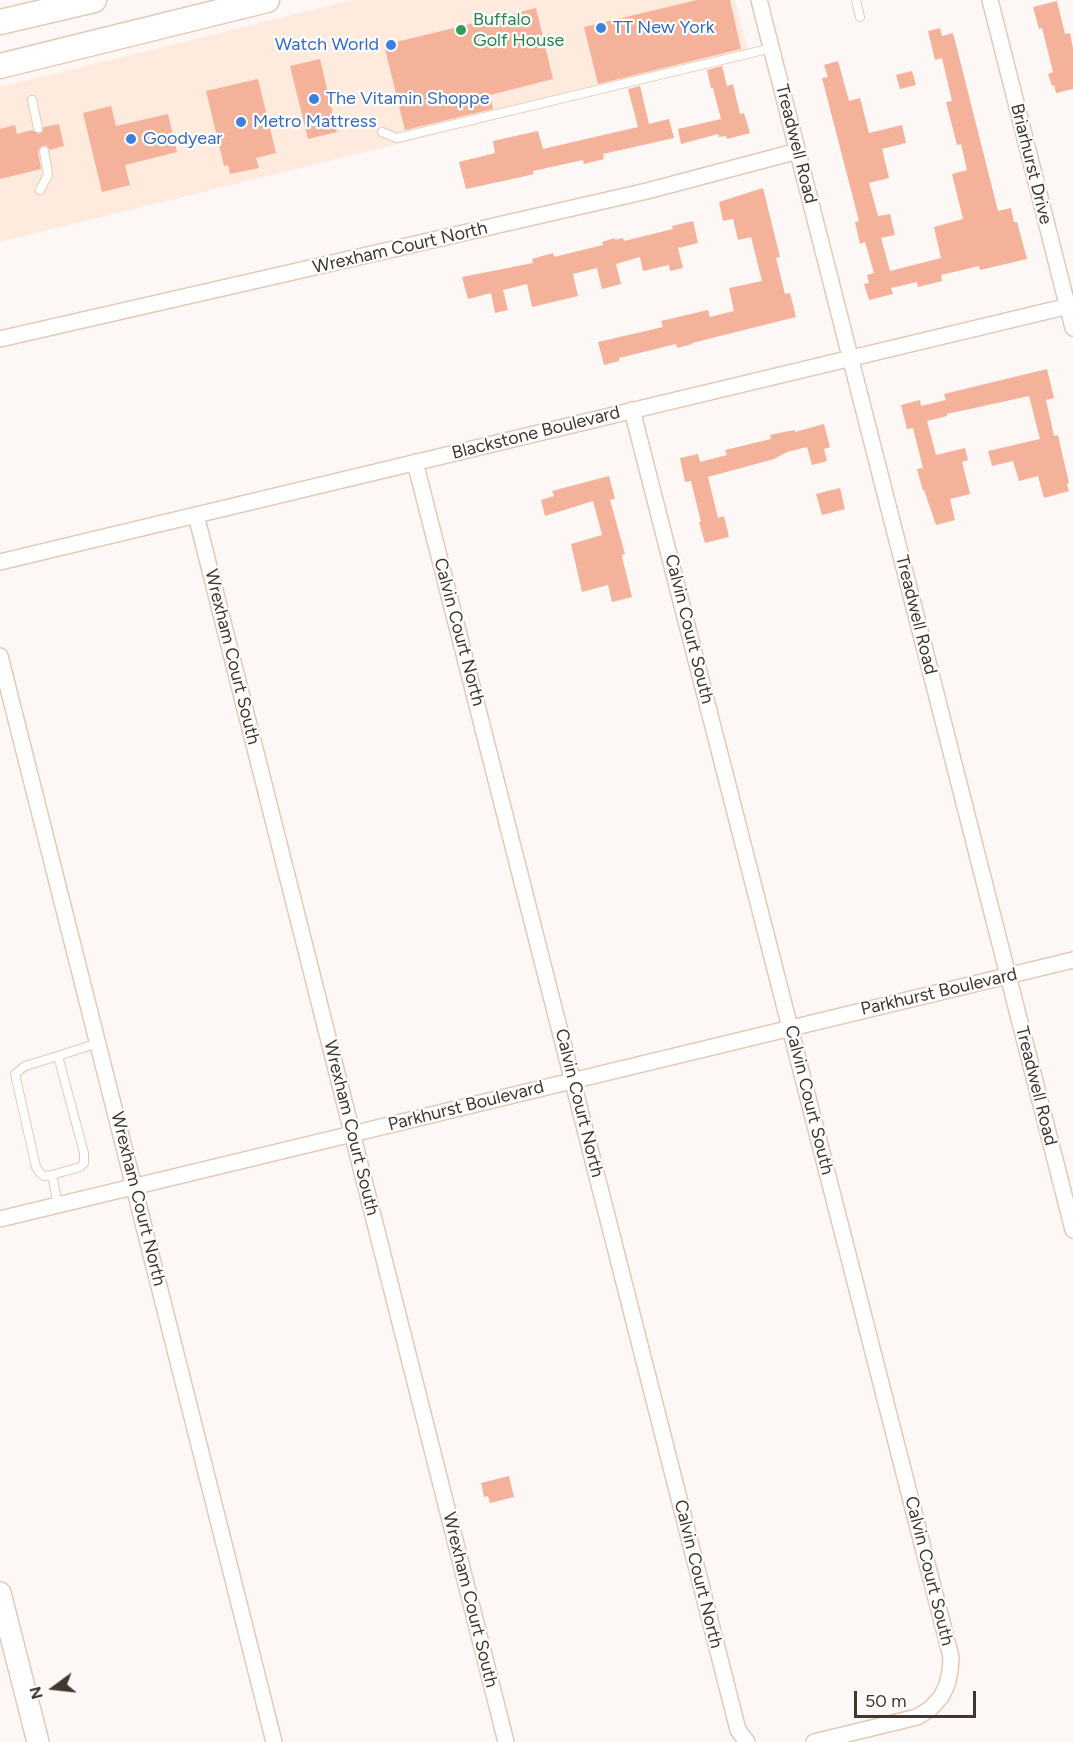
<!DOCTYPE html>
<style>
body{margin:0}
#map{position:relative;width:1073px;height:1742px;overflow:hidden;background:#fdf8f5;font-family:Figtree,sans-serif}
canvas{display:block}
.north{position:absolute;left:24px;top:1658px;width:60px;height:60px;-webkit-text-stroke:4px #fff;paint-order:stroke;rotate:255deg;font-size:16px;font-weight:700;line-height:24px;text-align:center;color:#40372f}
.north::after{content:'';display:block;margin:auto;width:21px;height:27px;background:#40372f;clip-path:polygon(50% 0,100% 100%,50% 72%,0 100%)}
.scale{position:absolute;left:854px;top:1691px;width:122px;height:27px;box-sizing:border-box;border:3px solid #40372f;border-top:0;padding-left:8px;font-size:18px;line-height:21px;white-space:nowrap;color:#40372f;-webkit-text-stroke:4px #fff;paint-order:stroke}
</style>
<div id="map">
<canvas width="1073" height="1742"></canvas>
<div class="north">N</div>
<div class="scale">50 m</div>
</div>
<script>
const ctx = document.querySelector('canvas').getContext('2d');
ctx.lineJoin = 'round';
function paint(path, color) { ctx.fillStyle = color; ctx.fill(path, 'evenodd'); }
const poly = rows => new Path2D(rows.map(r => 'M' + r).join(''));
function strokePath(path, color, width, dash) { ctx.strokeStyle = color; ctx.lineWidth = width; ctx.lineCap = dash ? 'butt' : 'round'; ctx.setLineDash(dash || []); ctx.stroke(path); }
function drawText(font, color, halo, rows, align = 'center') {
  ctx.font = font + ' Figtree,sans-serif'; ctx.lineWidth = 4.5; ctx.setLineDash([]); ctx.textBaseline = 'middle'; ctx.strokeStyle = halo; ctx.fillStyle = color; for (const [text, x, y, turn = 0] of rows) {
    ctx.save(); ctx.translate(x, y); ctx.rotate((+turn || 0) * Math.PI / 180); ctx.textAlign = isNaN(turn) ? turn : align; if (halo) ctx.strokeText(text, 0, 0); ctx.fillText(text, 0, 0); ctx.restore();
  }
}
const built = poly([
 [352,0,735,0,750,57,0,242,0,87]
]);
const building = poly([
 [697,0,730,0,741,49,598,84,584,27],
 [1057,1,1065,34,1070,33,1073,48,1073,89,1056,93,1054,85,1052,86,1048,74,1053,72,1042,28,1039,29,1033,7],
 [536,8,553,79,490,95,493,109,405,130,384,45],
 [940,28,942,36,953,33,998,211,1011,208,1014,222,1017,222,1027,259,980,270,979,266,941,275,942,281,918,287,917,282,891,288,893,294,869,300,864,284,869,283,867,275,874,273,865,242,860,244,855,222,859,221,822,78,828,77,824,65,838,61,849,101,860,98,869,133,902,125,906,143,882,149,889,178,869,183,878,216,890,214,895,235,881,238,890,271,941,258,934,227,963,219,952,174,967,170,961,144,957,145,946,102,952,101,942,58,935,60,928,31],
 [320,59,337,132,308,139,290,66],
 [722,66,727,86,733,84,740,114,744,113,750,133,727,139,726,136,719,137,718,134,681,144,678,129,721,119,713,88,711,88,707,70],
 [912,71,916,85,900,89,896,75],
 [258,79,276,153,256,158,259,168,230,174,228,165,224,166,206,91],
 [640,86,649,124,669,119,674,138,603,154,604,159,584,164,583,160,533,171,534,174,526,176,466,189,459,162,495,153,493,141,538,131,543,149,638,127,628,89],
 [111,106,116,126,168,114,177,152,125,165,130,185,102,192,83,113],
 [59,124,64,146,50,150,46,145,40,147,38,152,41,169,0,179,0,129,15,125,17,134,32,130,39,134,42,132,44,127],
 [763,188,780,257,776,258,785,294,790,293,796,317,692,343,692,344,677,348,676,344,619,358,619,361,604,365,598,342,663,327,661,321,708,310,710,317,734,311,729,288,762,281,751,237,738,240,733,219,723,221,719,202],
 [693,221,698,243,678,248,683,268,670,271,669,265,643,271,640,257,616,264,621,284,602,289,597,268,573,274,578,296,532,307,527,284,503,290,508,310,495,313,491,293,468,299,462,277,533,263,532,259,553,253,554,257,603,245,602,242,615,238,615,240,623,238,624,241,673,229,672,226],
 [1047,369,1054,398,1046,400,1054,436,1058,435,1061,449,1069,483,1067,484,1069,491,1044,498,1038,476,1019,481,1013,461,992,466,988,451,1040,439,1029,396,947,414,947,416,927,421,936,455,965,448,968,460,962,462,970,494,950,499,955,520,936,525,924,490,923,491,917,469,923,468,913,428,907,429,901,405,920,400,921,406,946,400,944,394],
 [824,424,830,447,824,449,827,461,812,465,807,447,787,452,774,459,708,477,718,518,724,516,729,537,705,543,699,522,701,522,691,481,685,482,680,458,698,454,700,462,727,455,725,450,771,439,770,435,784,432,795,430,795,432],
 [609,476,615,499,610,500,625,554,622,555,623,561,632,597,612,602,608,585,582,592,571,544,602,535,593,501,545,516,541,500,554,496,552,491],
 [840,488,845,509,822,515,816,494],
 [509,1476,514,1497,490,1503,488,1496,484,1497,481,1483]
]);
const lane = poly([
 [856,0,860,17],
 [32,100,38,128],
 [382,132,397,138,772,48],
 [40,190,48,175,44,151],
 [52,1175,44,1176,40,1173,36,1167,15,1074,25,1066,58,1056],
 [58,1205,52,1175,80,1167,84,1163,84,1153,58,1056,98,1043]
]);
const street = poly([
 [759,0,1073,1230],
 [990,0,1073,328],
 [0,339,647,191,798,151],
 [632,410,951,1657,950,1671,947,1685,941,1697,930,1709,917,1717,814,1742],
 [415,462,738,1730,747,1742],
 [196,515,506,1742],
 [0,562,1073,305],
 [0,656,274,1742],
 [0,1219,1073,960]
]);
const secondary = poly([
 [0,1593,38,1742]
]);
const primary = poly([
 [0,22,94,0],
 [0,66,267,0]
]);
const markers = [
 [601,28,6,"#3f7fe0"],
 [461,30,6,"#2e9e5b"],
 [391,45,6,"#3f7fe0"],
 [314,99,6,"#3f7fe0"],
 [241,122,6,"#3f7fe0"],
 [131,139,6,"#3f7fe0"]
];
const leisureNames = [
 ["Buffalo",473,20],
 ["Golf House",473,41]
];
const shopNames = [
 ["TT New York",613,28],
 ["Watch World",379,45,"right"],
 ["The Vitamin Shoppe",326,99],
 ["Metro Mattress",253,122],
 ["Goodyear",143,139]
];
const streetNames = [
 ["Treadwell Road",796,144,76],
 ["Briarhurst Drive",1031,164,76],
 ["Wrexham Court North",400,248,-13],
 ["Blackstone Boulevard",536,433,-14],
 ["Treadwell Road",916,615,76],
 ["Calvin Court South",689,629,76],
 ["Calvin Court North",459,632,75],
 ["Wrexham Court South",232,657,76],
 ["Parkhurst Boulevard",939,992,-13],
 ["Treadwell Road",1036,1086,76],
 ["Calvin Court South",809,1100,76],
 ["Calvin Court North",579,1103,76],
 ["Parkhurst Boulevard",466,1106,-14],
 ["Wrexham Court South",351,1128,76],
 ["Wrexham Court North",138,1199,76],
 ["Calvin Court South",929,1571,76],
 ["Calvin Court North",698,1574,76],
 ["Wrexham Court South",470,1600,76]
];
paint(built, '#feebdd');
paint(building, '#f4b29b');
strokePath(lane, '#e2cab8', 10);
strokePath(street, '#e2cab8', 18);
strokePath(secondary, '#e2cab8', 24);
strokePath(primary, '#e2cab8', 27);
strokePath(lane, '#fff', 8);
strokePath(street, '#fff', 15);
strokePath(secondary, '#fff', 21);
strokePath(primary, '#fff', 24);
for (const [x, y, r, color] of markers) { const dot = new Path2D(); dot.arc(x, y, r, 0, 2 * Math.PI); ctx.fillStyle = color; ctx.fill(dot); strokePath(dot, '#fff', 2); }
drawText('18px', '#27864d', '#fff', leisureNames, 'left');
drawText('18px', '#366cbe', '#fff', shopNames, 'left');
drawText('18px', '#40372f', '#fff', streetNames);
</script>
